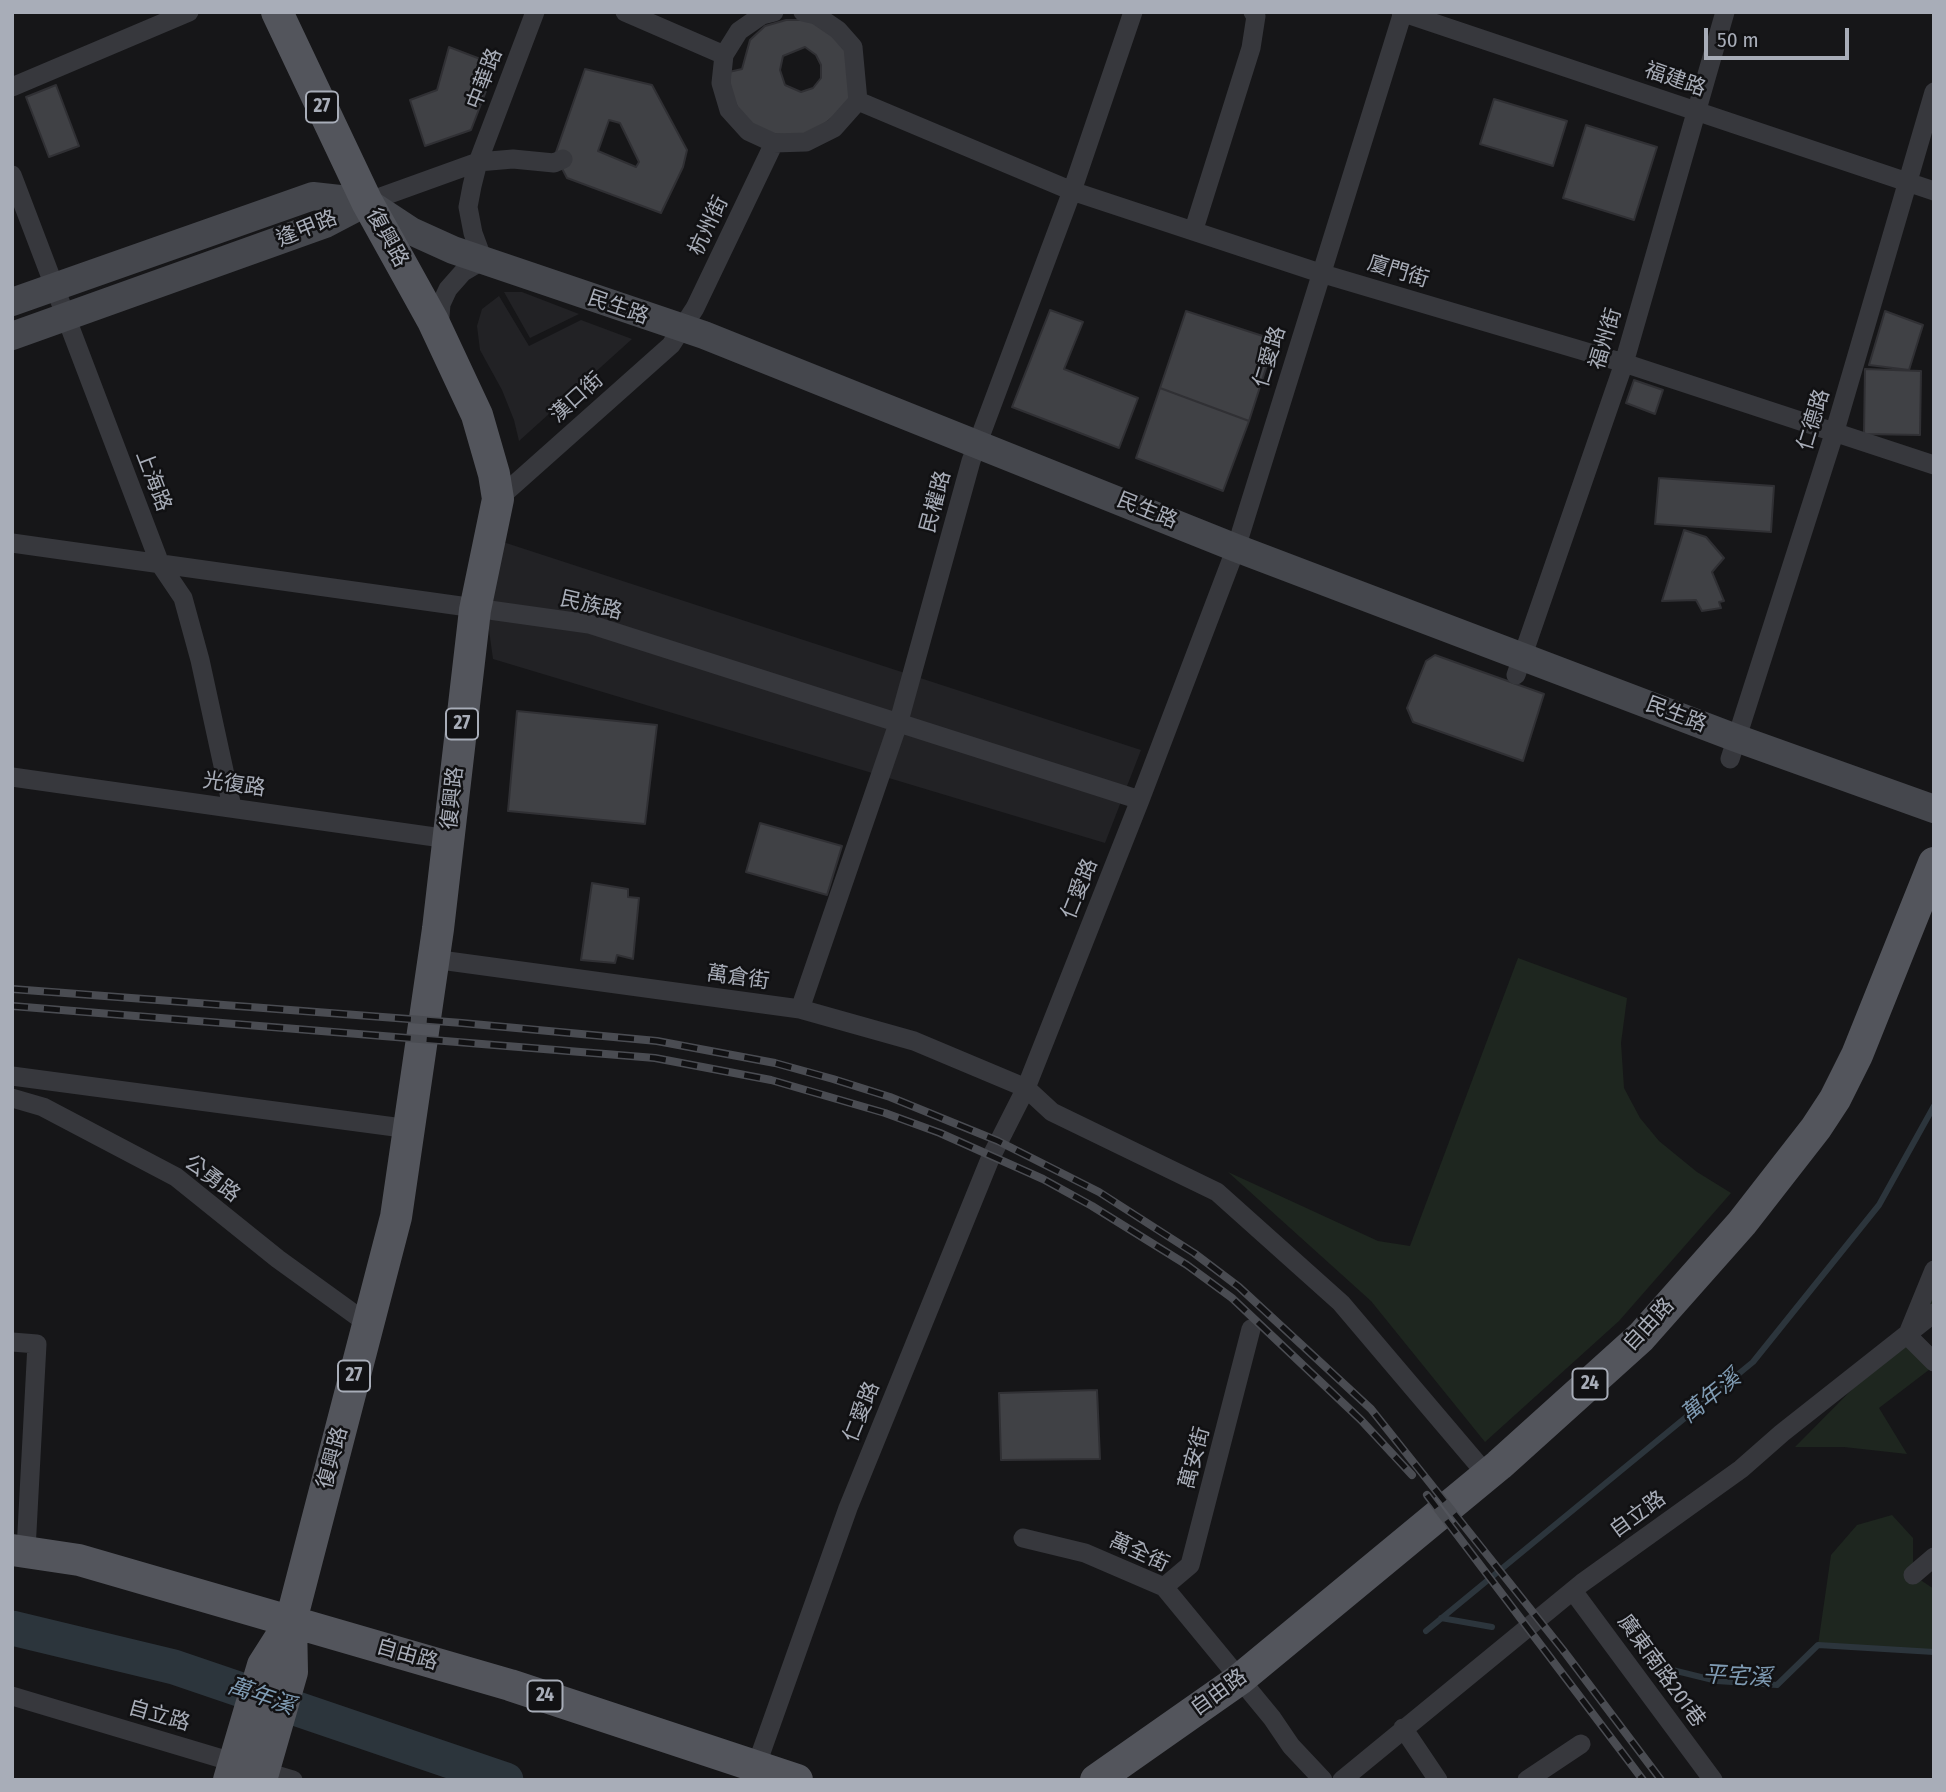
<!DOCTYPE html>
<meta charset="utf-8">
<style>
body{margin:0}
#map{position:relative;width:1946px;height:1792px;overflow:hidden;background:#161618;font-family:"Fira Sans Condensed",sans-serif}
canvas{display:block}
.frame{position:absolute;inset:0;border:14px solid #a8adb8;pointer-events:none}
.scale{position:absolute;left:1704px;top:28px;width:145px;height:32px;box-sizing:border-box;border:4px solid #a8adb8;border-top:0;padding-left:9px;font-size:21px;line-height:24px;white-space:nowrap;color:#a8adb8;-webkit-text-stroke:5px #111113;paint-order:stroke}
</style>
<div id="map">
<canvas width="1946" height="1792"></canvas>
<div class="frame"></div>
<div class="scale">50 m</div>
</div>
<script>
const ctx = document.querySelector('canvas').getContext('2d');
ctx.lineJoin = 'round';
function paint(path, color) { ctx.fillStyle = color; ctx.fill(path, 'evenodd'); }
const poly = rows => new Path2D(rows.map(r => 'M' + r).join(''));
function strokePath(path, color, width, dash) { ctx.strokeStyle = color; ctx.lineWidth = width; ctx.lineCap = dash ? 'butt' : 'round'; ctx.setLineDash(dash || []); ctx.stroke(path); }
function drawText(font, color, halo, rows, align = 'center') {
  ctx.font = font + ' "Fira Sans Condensed","Noto Sans TC",sans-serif'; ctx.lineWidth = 5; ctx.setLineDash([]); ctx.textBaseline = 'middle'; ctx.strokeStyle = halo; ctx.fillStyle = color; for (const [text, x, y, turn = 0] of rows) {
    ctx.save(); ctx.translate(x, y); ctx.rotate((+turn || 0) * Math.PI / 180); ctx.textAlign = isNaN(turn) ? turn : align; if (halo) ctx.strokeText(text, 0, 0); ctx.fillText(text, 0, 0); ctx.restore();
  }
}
const built = poly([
 [504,292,522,292,579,314,530,338],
 [499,296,529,346,581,320,632,339,519,441,514,420,502,390,480,350,477,326,482,309],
 [500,541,1141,750,1105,843,493,659,486,608]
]);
const green = poly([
 [1518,958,1627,998,1621,1043,1624,1088,1640,1118,1659,1141,1697,1172,1731,1193,1619,1321,1485,1442,1371,1301,1228,1172,1378,1241,1410,1246],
 [1934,1270,1934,1313,1907,1335,1934,1366,1879,1408,1907,1454,1844,1447,1795,1447,1902,1339],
 [1892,1515,1913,1538,1913,1575,1934,1589,1934,1652,1818,1645,1831,1555,1857,1525]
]);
const stream = poly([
 [1441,1618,1492,1627],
 [1426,1631,1753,1362,1879,1205,1934,1106],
 [1652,1665,1717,1681,1777,1685,1818,1645,1934,1652]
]);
const river = poly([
 [12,1628,174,1667,506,1780]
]);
const building = poly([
 [786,20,809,20,832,33,853,55,851,102,809,137,758,133,739,111,730,92,729,72,742,69,750,40,765,26,786,20],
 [805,47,816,55,821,65,821,78,813,88,801,92,785,85,780,70,783,56,805,47],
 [449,47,496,65,471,130,425,146,410,100,437,90,449,47],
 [585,69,652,85,687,150,683,167,661,213,567,178,555,155,585,69],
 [609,120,620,123,639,162,636,167,598,151,609,120],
 [56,85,79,146,49,157,26,97,56,85],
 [1494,99,1567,121,1553,166,1480,144,1494,99],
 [1586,125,1657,147,1634,220,1563,198,1586,125],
 [1050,310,1083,322,1064,369,1138,398,1119,448,1012,407,1050,310],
 [1186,311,1275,340,1249,421,1160,388,1186,311],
 [1885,311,1923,325,1909,370,1869,365,1885,311],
 [1865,369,1921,371,1920,435,1864,434,1865,369],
 [1634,380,1663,390,1655,414,1626,403,1634,380],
 [1160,388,1249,421,1223,491,1136,458,1160,388],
 [1659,478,1774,486,1771,532,1655,524,1659,478],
 [1684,530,1706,537,1724,558,1712,572,1724,601,1719,602,1721,608,1702,611,1696,600,1662,601,1684,530],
 [1435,655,1544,694,1523,761,1413,722,1407,708,1426,661,1435,655],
 [517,711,657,725,645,824,508,811,517,711],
 [760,823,842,846,827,895,746,872,760,823],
 [592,883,628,889,628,897,639,898,633,959,617,955,615,963,581,960,592,883],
 [1097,1390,1100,1459,1001,1460,999,1393,1097,1390]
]);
const street = poly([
 [625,12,724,55],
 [774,12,762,15,739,31,724,55,721,83,729,110,748,131,774,143,806,142,834,128,858,101,853,47,838,30,816,15,803,12],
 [1401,12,1934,191],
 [12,87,189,12],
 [858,101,1072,191,1320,273,1624,363,1934,465],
 [12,175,160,564,183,598,200,660,232,807],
 [367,202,478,162,513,159,554,163,563,159],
 [1194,229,1251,48,1256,16,1253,12],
 [439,329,441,304,448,289,463,272,483,260,473,233,468,207,472,186,478,162,535,12],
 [498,499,671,345,695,308,774,143],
 [12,543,589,624,1140,800],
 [1516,675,1624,363,1725,12],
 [1730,759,1834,434,1934,92],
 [12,777,449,839],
 [433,959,800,1009,914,1041,1026,1088,1052,1112,1217,1192,1341,1303,1487,1475],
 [800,1009,899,721,971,461,1072,191,1133,12],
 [12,1076,410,1129],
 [12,1098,43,1107,176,1177,278,1259,368,1324],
 [1909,1331,1934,1270],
 [1907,1335,1934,1362],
 [12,1342,37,1344,26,1550],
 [1023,1538,1085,1553,1164,1587,1272,1718,1291,1746,1323,1780],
 [1913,1575,1934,1557],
 [1164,1587,1190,1565,1251,1329],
 [1573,1591,1713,1780],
 [12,1696,293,1780],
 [1403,1728,1438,1780],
 [753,1775,848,1508,990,1159,1026,1088,1140,800,1236,548,1403,12],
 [1342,1780,1582,1583,1741,1469,1782,1433,1934,1313],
 [1527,1780,1581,1744]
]);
const secondary = poly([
 [12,302,313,196,367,202,411,231,453,250,704,335,1236,548,1736,738,1934,809],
 [12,336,325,224,367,202]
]);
const primary = poly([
 [12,1550,79,1560,510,1685,797,1780],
 [229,1780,263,1665,291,1621],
 [261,1780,292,1672,291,1621,396,1217,438,929,475,610,498,499,494,474,477,415,433,321,367,202,277,12],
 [1096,1780,1240,1679,1499,1465,1641,1337,1742,1223,1816,1128,1835,1099,1857,1055,1934,863]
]);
const rail = poly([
 [12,989,462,1023,657,1041,775,1063,833,1079,890,1097,998,1141,1099,1192,1194,1253,1239,1287,1371,1409,1563,1650,1661,1780],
 [12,1006,655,1058,771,1080,885,1113,940,1133,1043,1179,1092,1206,1187,1265,1232,1298,1361,1420,1412,1475],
 [1427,1495,1643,1780]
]);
const shields = [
 [322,107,32],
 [462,724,32],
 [354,1376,32],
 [1590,1384,35],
 [545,1696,35]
];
const shieldNames = [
 ["27",322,107],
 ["27",462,724],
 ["27",354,1376],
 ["24",1590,1384],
 ["24",545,1696]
];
const streetNames = [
 ["中華路",485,79,-69],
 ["福建路",1675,80,19],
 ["杭州街",709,226,-64],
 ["逢甲路",307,229,-22],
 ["復興路",387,238,61],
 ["廈門街",1398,272,17],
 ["民生路",618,308,19],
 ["福州街",1606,339,-73],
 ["仁愛路",1270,357,-73],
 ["漢口街",577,398,-42],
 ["仁德路",1814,420,-73],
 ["上海路",153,481,69],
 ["民權路",936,502,-75],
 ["民生路",1147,511,22],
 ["民族路",591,606,13],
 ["民生路",1676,715,21],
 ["光復路",234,785,8],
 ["復興路",453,798,-84],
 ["仁愛路",1080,889,-68],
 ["萬倉街",738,978,8],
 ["公勇路",212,1179,37],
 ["自由路",1649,1325,-47],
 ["仁愛路",862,1412,-68],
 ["復興路",333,1458,-75],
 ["萬安街",1195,1458,-75],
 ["自立路",1638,1515,-36],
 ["萬全街",1139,1553,25],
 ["自由路",407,1655,16],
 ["廣東南路201巷",1661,1671,54],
 ["自由路",1219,1693,-36],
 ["自立路",159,1716,16]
];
const waterNames = [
 ["萬年溪",1711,1397,-39],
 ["平宅溪",1737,1677,3],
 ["萬年溪",261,1697,19]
];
paint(built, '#222225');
paint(green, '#1e261f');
strokePath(stream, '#2c353c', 6);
strokePath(river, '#2c353c', 35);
paint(building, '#404145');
strokePath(building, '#303034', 2);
strokePath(street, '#37383d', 19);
strokePath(secondary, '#45474d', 28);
strokePath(primary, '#53555c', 32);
strokePath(rail, '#4a4c52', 8);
strokePath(rail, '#111113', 5, [16]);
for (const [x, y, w] of shields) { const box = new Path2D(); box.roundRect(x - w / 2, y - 15.5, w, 31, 5); ctx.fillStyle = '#111113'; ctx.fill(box); strokePath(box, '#a8adb8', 2); }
drawText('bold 19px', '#a8adb8', null, shieldNames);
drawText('21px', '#a8adb8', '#111113', streetNames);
drawText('italic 23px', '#7f9bb3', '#111113', waterNames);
</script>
